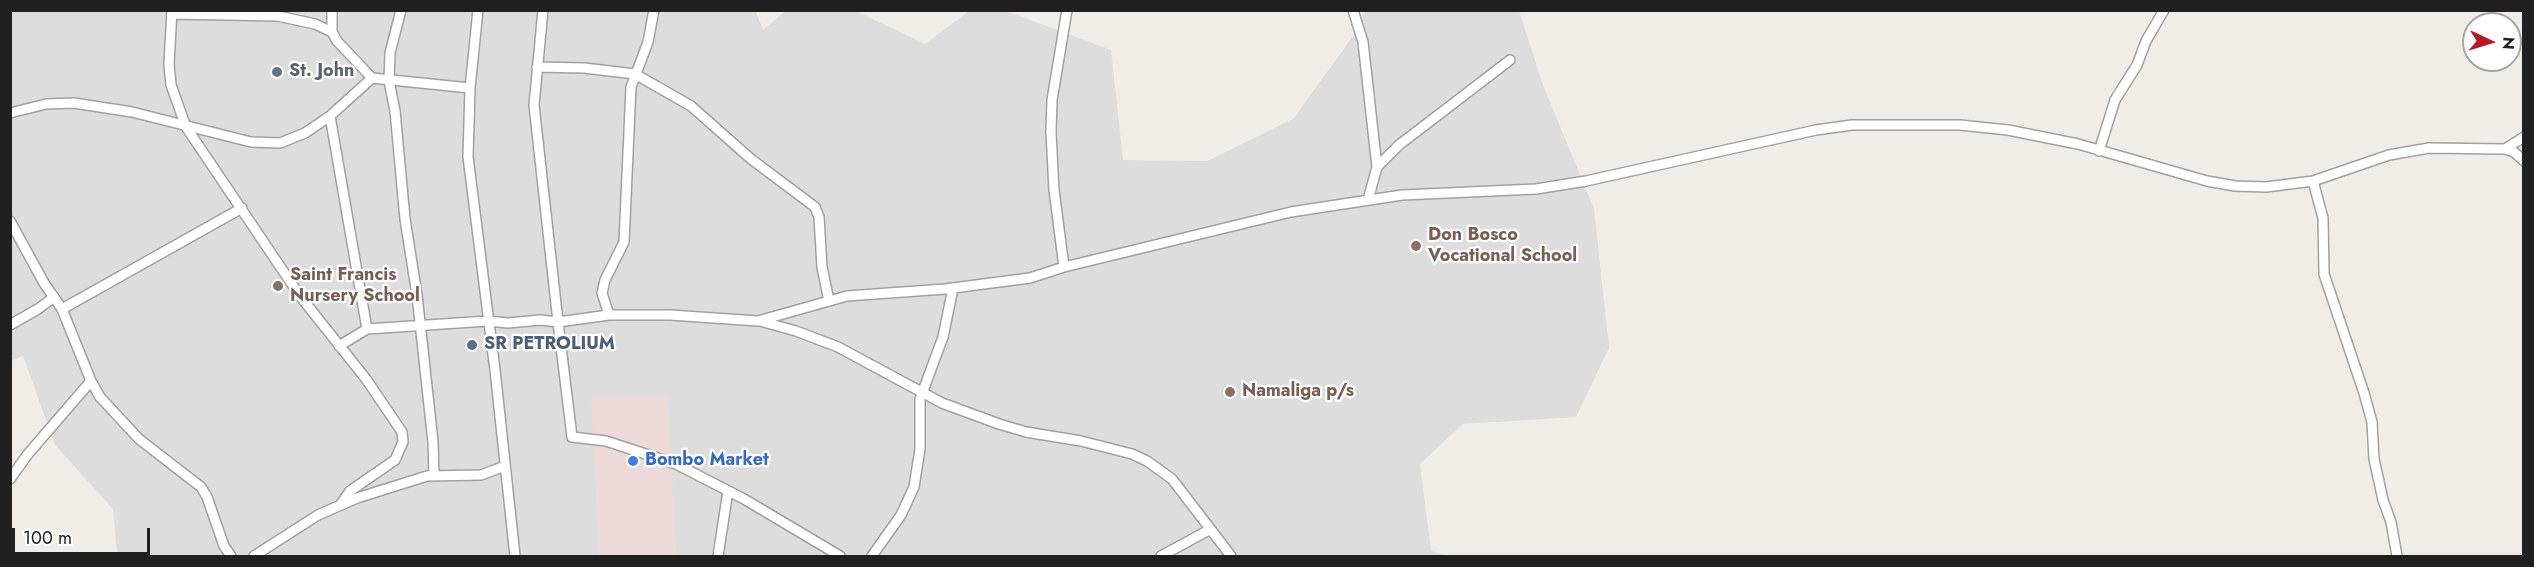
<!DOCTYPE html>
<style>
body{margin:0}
#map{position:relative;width:2534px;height:567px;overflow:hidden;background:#f0ece8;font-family:Jost,sans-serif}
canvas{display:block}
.frame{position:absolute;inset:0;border:12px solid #202020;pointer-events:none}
.north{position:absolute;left:2462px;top:12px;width:60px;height:60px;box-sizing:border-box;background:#fff;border:2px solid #a6a6a6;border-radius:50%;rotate:94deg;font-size:16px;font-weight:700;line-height:24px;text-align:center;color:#202020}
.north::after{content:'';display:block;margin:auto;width:21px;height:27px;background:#b91725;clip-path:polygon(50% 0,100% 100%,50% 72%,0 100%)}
.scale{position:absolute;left:12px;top:528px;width:138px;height:27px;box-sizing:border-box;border:3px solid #202020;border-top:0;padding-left:8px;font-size:18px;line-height:21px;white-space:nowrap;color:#202020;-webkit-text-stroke:4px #fff;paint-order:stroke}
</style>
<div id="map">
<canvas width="2534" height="567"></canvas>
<div class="frame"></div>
<div class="north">N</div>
<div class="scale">100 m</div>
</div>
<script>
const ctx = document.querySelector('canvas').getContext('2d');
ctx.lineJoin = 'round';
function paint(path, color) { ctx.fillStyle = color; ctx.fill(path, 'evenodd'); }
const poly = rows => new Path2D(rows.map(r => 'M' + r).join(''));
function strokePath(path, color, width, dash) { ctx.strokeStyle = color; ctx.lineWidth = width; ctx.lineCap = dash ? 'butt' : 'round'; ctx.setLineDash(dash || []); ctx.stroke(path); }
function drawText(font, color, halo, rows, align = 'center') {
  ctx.font = font + ' Jost,sans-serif'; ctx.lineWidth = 4.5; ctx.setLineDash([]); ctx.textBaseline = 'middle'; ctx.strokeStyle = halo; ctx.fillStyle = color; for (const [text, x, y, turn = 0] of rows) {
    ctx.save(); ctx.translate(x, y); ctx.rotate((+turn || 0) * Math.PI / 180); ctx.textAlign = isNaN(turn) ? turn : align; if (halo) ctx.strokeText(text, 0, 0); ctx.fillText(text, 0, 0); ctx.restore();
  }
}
const residential = poly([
 [11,10,755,10,763,30,785,11,854,10,925,44,969,11,1006,11,1111,50,1123,160,1207,161,1293,119,1354,35,1365,11,1519,11,1543,85,1594,209,1609,348,1576,417,1463,424,1420,464,1431,551,1448,556,114,556,117,553,113,509,55,445,23,356,11,361]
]);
const commercial = poly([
 [668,394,676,556,599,556,591,398]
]);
const minor = poly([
 [172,10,169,64,171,85,186,127,300,296,366,379,402,432,403,442,395,460,350,491,341,504],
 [332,10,332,32,337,41,372,78,470,88],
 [401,10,390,53,389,81,395,111,405,219,417,295,433,442,434,476],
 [478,10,470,88,468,157,495,370,515,556],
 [543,10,534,105,558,322,609,315,670,315,758,321,847,296,945,289,1030,278,1064,267,1291,212,1402,195,1536,189,1586,181,1816,130,1852,125,1960,125,2008,130,2078,144,2207,181,2235,186,2266,187,2313,181,2389,155,2429,148,2505,149,2524,137],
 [1353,10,1363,42,1377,167],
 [172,14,278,16,315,24,332,32],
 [537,67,584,68,635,74,691,106,751,159,815,207,819,217,822,267,829,301],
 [10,113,46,104,74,103,132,112,251,142,280,143,305,133,330,116,372,78],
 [330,116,367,329],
 [2505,149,2514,152,2524,161],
 [2099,151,2115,100,2137,65,2146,41,2164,10],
 [2313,181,2323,218,2324,274,2364,393,2372,422,2374,459,2383,500,2391,522,2397,556],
 [1368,200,1377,167,1399,145,1510,60],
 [10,221,44,283,62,309,91,381,100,397,139,439,201,487,207,497,224,546,231,556],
 [1064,267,1054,190,1051,132,1052,100,1067,10],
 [62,309,242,208],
 [609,315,602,293,605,280,624,242,631,87,648,42,654,10],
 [760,321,796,331,838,347,942,403,999,424,1026,432,1081,441,1132,454,1147,461,1172,479,1231,556],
 [10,325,38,309,54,297],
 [339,346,367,329,488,321,508,323,540,320,558,322,572,437,606,441,676,464,744,499,840,556],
 [10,479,28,454,91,381],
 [254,556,318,515,357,498,427,476,481,475,505,466],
 [718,556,728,491],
 [872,556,901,515,914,487,920,449,920,399,943,337,953,288],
 [1161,556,1209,530]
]);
const markers = [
 [277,72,6,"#6b7280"],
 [1416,246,6,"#8d6e63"],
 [278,286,6,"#8d6e63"],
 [472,345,6,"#5c6f8a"],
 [1230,392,6,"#8d6e63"],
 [633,461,6,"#3f7fe0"]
];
const worshipNames = [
 ["St. John",289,72]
];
const educationNames = [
 ["Don Bosco",1428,236],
 ["Vocational School",1428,257],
 ["Saint Francis",290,276],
 ["Nursery School",290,297],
 ["Namaliga p/s",1242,392]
];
const serviceNames = [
 ["SR PETROLIUM",484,345]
];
const shopNames = [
 ["Bombo Market",645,461]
];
paint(residential, '#dedddd');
paint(commercial, '#eed9da');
strokePath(minor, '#a1a1a1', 12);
strokePath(minor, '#fff', 9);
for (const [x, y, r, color] of markers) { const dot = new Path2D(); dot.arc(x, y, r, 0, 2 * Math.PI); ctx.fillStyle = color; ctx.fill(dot); strokePath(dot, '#fff', 2); }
drawText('bold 18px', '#5b616d', '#fff', worshipNames, 'left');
drawText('bold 18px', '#785e54', '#fff', educationNames, 'left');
drawText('bold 18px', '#4e5e75', '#fff', serviceNames, 'left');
drawText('bold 18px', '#366cbe', '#fff', shopNames, 'left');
</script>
